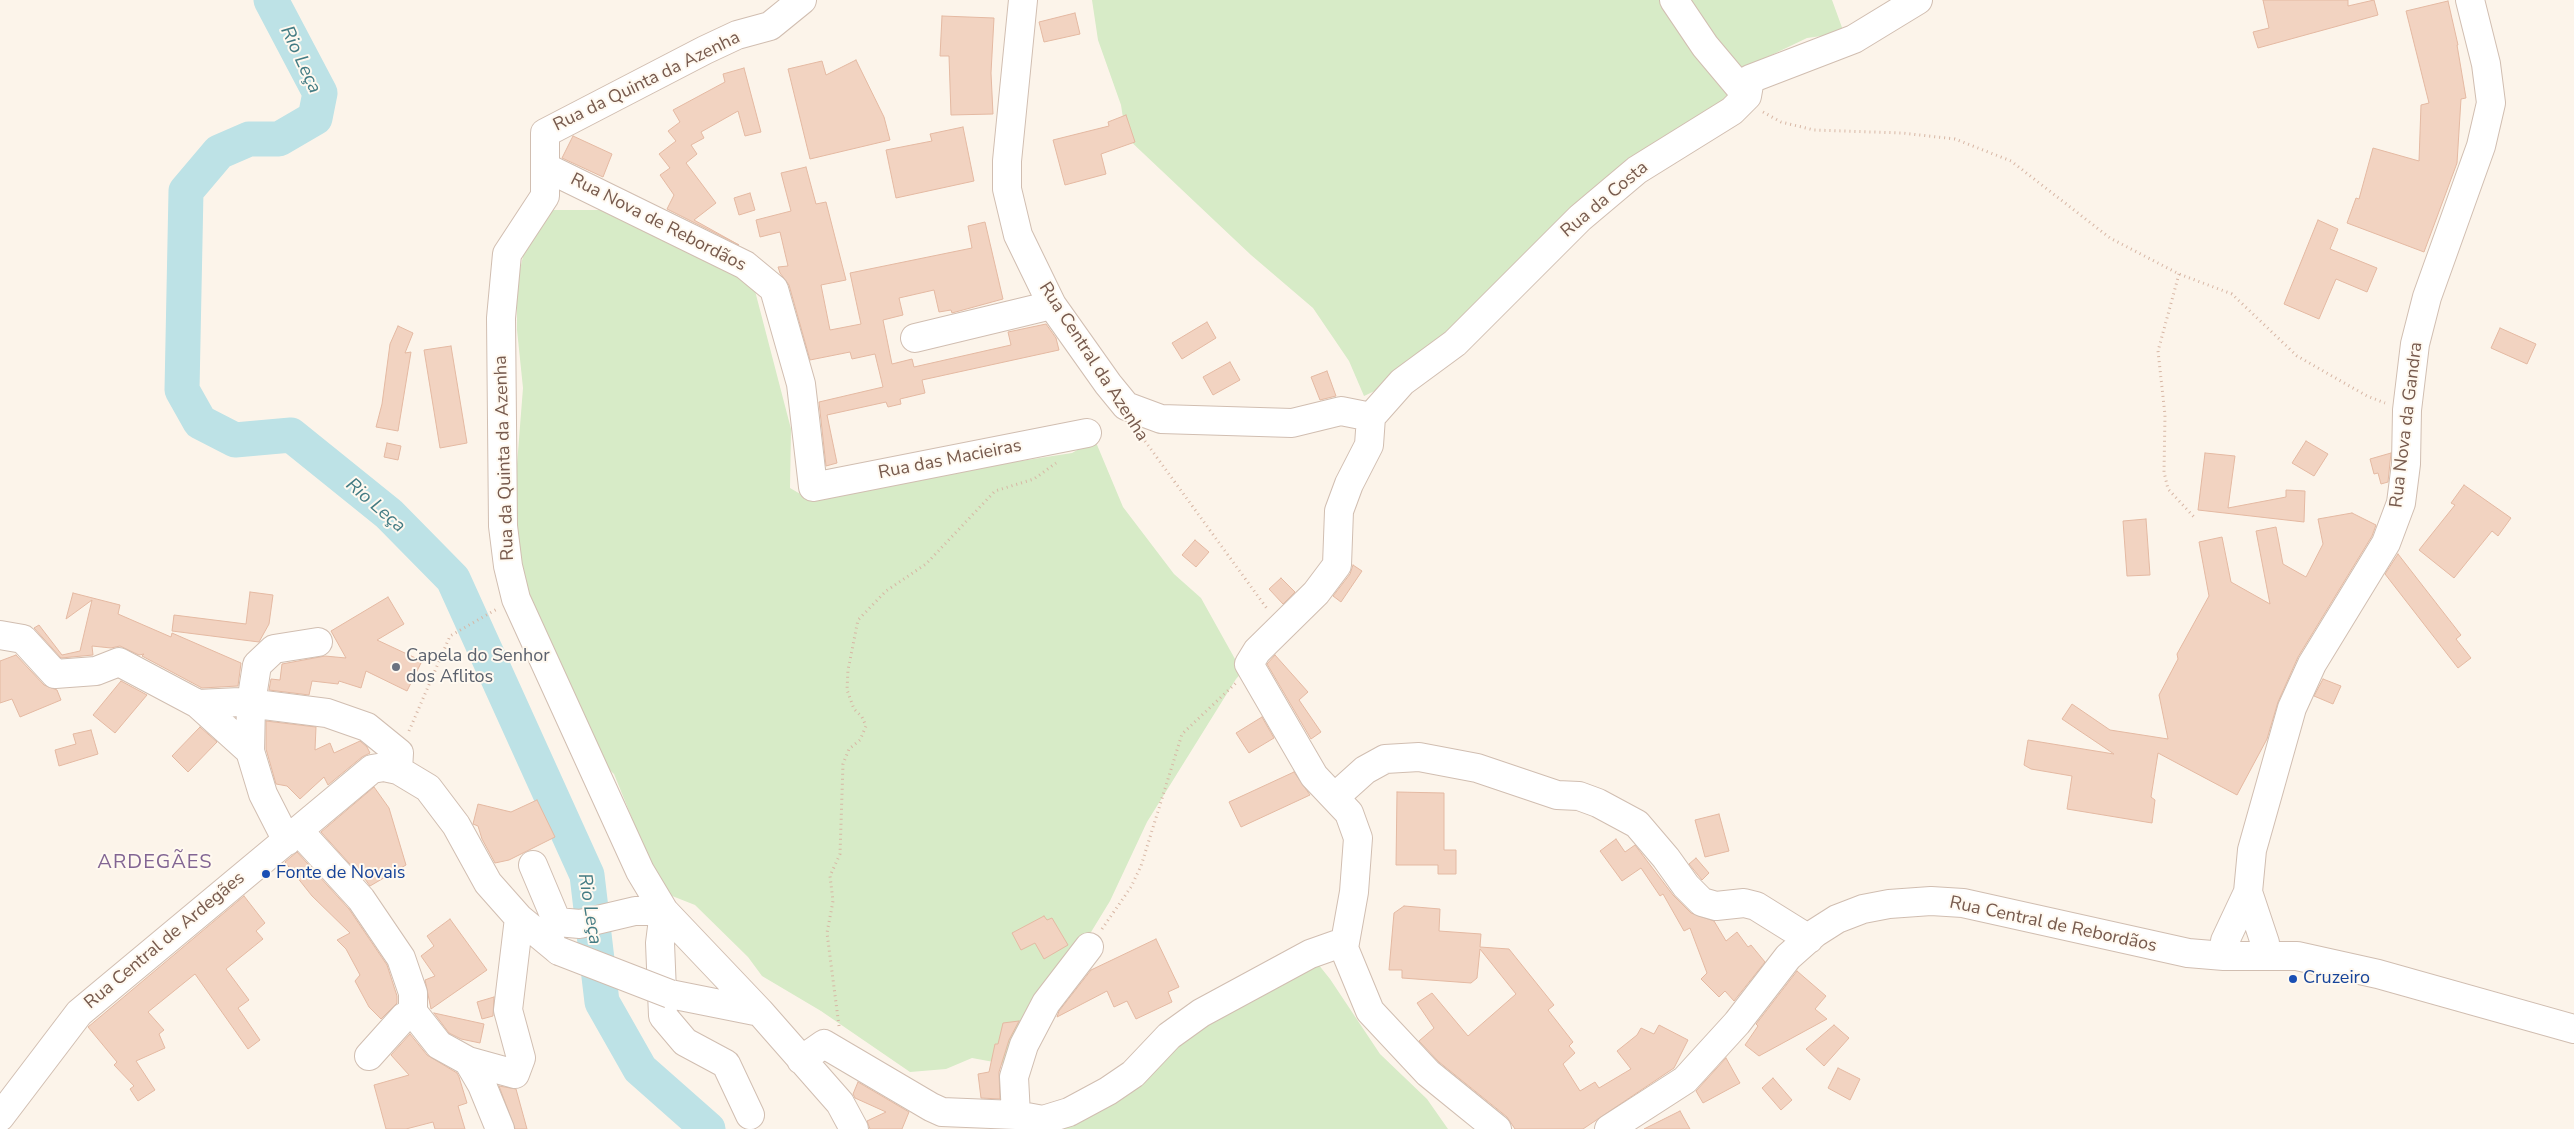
<!DOCTYPE html>
<meta charset="utf-8">
<style>
body{margin:0}
canvas{display:block;background:#fcf4ea}
</style>
<canvas width="2574" height="1129"></canvas>
<script>
const ctx = document.querySelector('canvas').getContext('2d');
ctx.lineJoin = 'round';
function paint(path, color) { ctx.fillStyle = color; ctx.fill(path, 'evenodd'); }
const poly = rows => new Path2D(rows.map(r => 'M' + r).join(''));
function strokePath(path, color, width, dash) { ctx.strokeStyle = color; ctx.lineWidth = width; ctx.lineCap = dash ? 'butt' : 'round'; ctx.setLineDash(dash || []); ctx.stroke(path); }
function drawText(font, color, halo, rows, align = 'center') {
  ctx.font = font + ' "Nunito Sans",sans-serif'; ctx.lineWidth = 4; ctx.setLineDash([]); ctx.textBaseline = 'middle'; ctx.strokeStyle = halo; ctx.fillStyle = color; for (const [text, x, y, turn = 0] of rows) {
    ctx.save(); ctx.translate(x, y); ctx.rotate((+turn || 0) * Math.PI / 180); ctx.textAlign = isNaN(turn) ? turn : align; if (halo) ctx.strokeText(text, 0, 0); ctx.fillText(text, 0, 0); ctx.restore();
  }
}
const green = poly([
 [1092,0,1832,0,1844,33,1807,38,1759,61,1722,104,1467,328,1394,382,1364,396,1349,361,1313,308,1251,255,1126,137,1121,105,1098,40],
 [553,210,604,210,674,234,754,287,791,429,790,488,809,499,898,480,1072,453,1095,440,1123,507,1174,574,1201,598,1235,659,1244,670,1236,679,1147,822,1110,901,1010,1065,972,1058,946,1069,910,1072,821,1011,762,976,748,957,695,905,662,892,614,774,588,749,521,616,498,586,489,516,516,477,523,388,517,330,517,282,529,231],
 [1302,944,1330,979,1380,1054,1427,1099,1448,1129,1049,1129]
]);
const river = poly([
 [271,0,320,93,315,118,279,139,249,139,219,152,186,191,182,390,200,422,235,440,291,435,389,514,453,579,587,875,602,1002,640,1069,708,1129]
]);
const building = poly([
 [2263,0,2348,0,2348,6,2374,0,2378,15,2258,48,2253,32,2269,28,2263,0],
 [2448,1,2458,45,2457,45,2466,98,2461,99,2457,163,2424,252,2347,223,2356,198,2359,199,2373,148,2419,161,2421,105,2429,103,2406,11,2448,1],
 [1075,13,1080,34,1044,42,1039,22,1075,13],
 [942,16,994,18,991,73,993,114,951,115,949,56,940,56,942,16],
 [856,60,884,117,890,140,810,159,788,69,822,61,826,75,856,60],
 [744,68,761,132,745,136,738,111,701,132,704,138,691,145,697,154,686,163,716,203,694,220,739,245,667,209,674,195,660,175,670,168,659,154,676,141,668,131,680,122,673,110,725,82,723,74,744,68],
 [1126,115,1135,142,1101,154,1106,174,1065,185,1053,140,1109,126,1108,122,1126,115],
 [963,127,974,181,896,198,886,150,932,141,930,134,963,127],
 [573,136,612,154,603,177,562,158,573,136],
 [806,167,816,204,826,202,846,280,821,285,830,330,861,324,850,273,972,248,968,226,985,222,1003,299,952,313,951,310,939,312,934,290,899,298,903,315,883,320,892,364,912,359,914,367,1011,345,1008,332,1046,324,1056,338,1059,350,922,380,925,393,900,399,901,404,888,407,886,402,827,415,837,463,826,466,819,402,883,387,875,354,852,359,850,352,810,360,789,285,780,273,778,267,788,266,780,232,760,237,756,220,791,211,781,173,806,167],
 [750,193,755,210,739,215,734,198,750,193],
 [2318,220,2338,229,2330,249,2377,268,2367,292,2336,279,2319,319,2284,304,2318,220],
 [1207,322,1216,338,1182,359,1172,343,1207,322],
 [398,326,413,333,405,353,411,352,398,431,376,427,382,404,390,344,398,326],
 [2500,328,2536,344,2527,364,2491,348,2500,328],
 [451,346,467,443,440,448,424,350,451,346],
 [1230,362,1240,380,1213,395,1203,377,1230,362],
 [1327,371,1336,396,1320,400,1311,377,1327,371],
 [2306,441,2328,454,2314,476,2292,463,2306,441],
 [387,443,401,446,398,460,384,457,387,443],
 [2205,453,2235,456,2228,508,2286,497,2286,490,2305,491,2304,522,2198,510,2205,453],
 [2391,453,2388,482,2381,484,2378,473,2374,474,2370,459,2391,453],
 [2464,485,2511,518,2498,536,2492,531,2454,578,2419,550,2455,505,2451,503,2464,485],
 [2352,513,2376,525,2372,536,2298,657,2278,702,2267,739,2237,795,2158,753,2151,797,2155,800,2152,823,2067,809,2072,776,2031,769,2024,765,2028,740,2114,754,2062,719,2072,704,2110,730,2168,739,2159,695,2178,659,2177,654,2209,596,2199,542,2222,537,2231,582,2270,604,2256,531,2276,527,2283,564,2306,577,2323,544,2318,519,2352,513],
 [2146,519,2150,575,2127,576,2123,521,2146,519],
 [1195,540,1209,552,1196,567,1182,555,1195,540],
 [2398,554,2461,635,2456,639,2471,658,2458,668,2385,574,2398,554],
 [1353,565,1362,571,1341,602,1333,596,1350,574,1353,565],
 [1281,578,1295,592,1283,604,1269,589,1281,578],
 [250,592,273,595,269,624,259,642,172,631,174,615,246,624,250,592],
 [73,593,120,605,118,614,171,637,172,633,241,663,238,686,202,688,142,656,144,654,139,655,120,646,111,648,92,646,93,655,61,658,34,628,39,625,62,655,80,651,92,600,66,619,73,593],
 [388,597,404,624,377,640,422,661,407,691,366,671,361,688,339,681,338,684,312,681,309,695,269,690,271,679,280,680,282,664,325,656,346,658,331,631,388,597],
 [16,655,44,685,57,690,61,700,20,717,12,699,0,703,0,661,16,655],
 [1275,655,1308,692,1299,700,1321,732,1311,739,1267,664,1275,655],
 [2323,679,2341,686,2333,704,2314,696,2323,679],
 [121,681,147,695,115,733,93,715,121,681],
 [1262,717,1274,738,1249,753,1236,733,1262,717],
 [266,721,316,727,315,750,330,743,334,753,360,741,367,747,370,753,362,757,328,785,324,777,300,799,287,786,276,784,266,749,266,721],
 [200,727,217,742,188,772,172,756,200,727],
 [91,730,98,754,59,766,55,750,76,744,73,734,91,730],
 [1294,772,1310,795,1241,827,1229,802,1294,772],
 [374,787,389,808,406,865,370,886,360,872,358,873,321,832,374,787],
 [1397,792,1444,793,1444,850,1456,850,1456,874,1438,874,1438,865,1396,865,1397,792],
 [537,800,555,837,509,860,495,863,482,839,478,826,473,824,478,804,511,812,537,800],
 [1719,814,1729,851,1705,857,1695,820,1719,814],
 [1616,839,1625,852,1635,845,1673,895,1691,913,1714,921,1726,941,1737,932,1748,947,1751,945,1765,962,1734,1001,1725,991,1719,997,1701,979,1707,973,1690,928,1684,931,1663,894,1660,896,1641,868,1622,881,1600,851,1616,839],
 [297,852,349,909,387,965,397,996,397,1003,381,1019,369,1007,355,981,360,975,346,949,337,940,350,933,312,896,285,862,297,852],
 [1696,858,1709,873,1702,880,1689,864,1696,858],
 [244,896,265,923,256,931,263,939,226,969,249,1000,238,1008,260,1040,248,1049,195,974,148,1012,164,1030,159,1034,165,1048,136,1061,155,1090,138,1101,130,1089,134,1086,114,1065,117,1062,88,1027,244,896],
 [1404,906,1440,909,1439,931,1481,934,1480,947,1509,949,1554,1005,1548,1010,1573,1042,1569,1046,1575,1053,1563,1064,1580,1091,1595,1082,1599,1088,1631,1069,1617,1051,1637,1035,1641,1028,1654,1034,1659,1025,1688,1040,1674,1068,1583,1129,1515,1129,1507,1117,1439,1062,1419,1041,1434,1028,1417,1003,1432,993,1468,1036,1516,994,1480,949,1477,978,1471,983,1402,978,1402,970,1389,970,1394,913,1404,906],
 [1044,916,1047,920,1052,918,1068,945,1044,959,1035,943,1021,950,1012,933,1044,916],
 [450,919,487,970,431,1009,425,980,435,976,421,956,434,946,427,936,450,919],
 [1156,939,1179,987,1168,992,1172,1002,1136,1019,1127,1001,1114,1007,1107,991,1057,1017,1059,1011,1091,970,1156,939],
 [1797,971,1826,996,1815,1009,1827,1019,1759,1056,1745,1045,1758,1026,1756,1024,1797,971],
 [494,997,493,1016,482,1019,477,1002,494,997],
 [434,1013,484,1024,480,1043,461,1039,449,1033,434,1013],
 [1019,1021,1009,1040,999,1072,1000,1099,981,1098,978,1074,989,1072,995,1044,998,1044,1003,1023,1019,1021],
 [1834,1025,1849,1038,1824,1066,1806,1049,1834,1025],
 [410,1034,427,1055,457,1073,459,1077,467,1103,458,1106,465,1129,435,1129,433,1122,406,1129,386,1129,374,1085,409,1075,391,1055,410,1034],
 [1726,1058,1740,1083,1703,1103,1696,1091,1726,1058],
 [1838,1068,1860,1079,1850,1100,1828,1088,1838,1068],
 [1773,1078,1792,1100,1781,1110,1762,1088,1773,1078],
 [858,1082,909,1112,902,1129,870,1129,867,1121,886,1112,855,1098,853,1094,858,1082],
 [499,1086,516,1089,527,1129,515,1129,499,1086],
 [1680,1111,1690,1129,1644,1129,1680,1111]
]);
const path = poly([
 [1763,112,1781,122,1814,130,1902,133,1955,139,2011,161,2110,238,2179,274,2232,294,2297,356,2367,396,2385,403],
 [2179,274,2158,351,2165,415,2164,472,2168,489,2194,517],
 [1142,437,1268,610],
 [409,731,450,636,497,609],
 [1102,929,1131,887,1141,866,1182,734,1236,683],
 [839,1026,827,933,833,901,830,876,840,854,843,764,849,749,860,740,866,726,862,717,854,709,847,690,848,670,858,620,886,591,926,564,995,491,1034,479,1056,463]
]);
const minor = poly([
 [802,0,770,26,737,35,705,50,545,133,545,196,507,254,501,318,503,526,508,566,516,599,640,871,664,911,760,1012,840,1103,854,1129],
 [1023,0,1007,161,1007,189,1018,235,1052,305,1108,384,1126,406,1161,419,1292,423,1341,411,1371,417],
 [1674,0,1705,46,1747,96],
 [545,167,745,265,774,289,801,384,813,487,1087,433],
 [915,338,1052,305],
 [1371,417,1369,445,1349,484,1339,511,1337,565,1316,593,1257,651,1249,664,1314,776,1349,813,1358,838,1354,892,1344,948,1370,1011,1428,1073,1497,1129],
 [1371,417,1402,382,1455,343,1580,218,1637,170,1732,111,1747,96,1750,79,1854,39,1918,0],
 [0,635,23,639,55,674,96,671,119,662,198,704,250,751,263,794,287,841],
 [198,704,240,702,327,713,367,727,399,753,398,770],
 [250,751,251,703,257,665,274,649,318,642],
 [1335,797,1365,770,1385,759,1419,757,1477,768,1557,795,1579,796,1598,803,1637,824,1666,858,1686,886,1702,902,1716,906,1744,903,1756,906,1809,939],
 [299,831,361,899,401,958,413,993,413,1012,439,1045,468,1061,482,1085,500,1129],
 [533,865,557,922,580,924,635,911,664,911,660,943,663,1016,685,1042,726,1064,750,1115],
 [2248,892,2265,943,2266,956],
 [2224,956,2225,941,2248,892,2252,850,2292,708,2312,664,2386,543,2401,503,2406,464,2407,410,2415,344,2427,297,2481,146,2491,103,2486,64,2470,0],
 [670,994,760,1012],
 [369,1056,404,1017,413,1012],
 [801,1060,824,1044,931,1107,942,1112,1016,1115,1043,1120,1069,1112,1108,1091,1133,1074,1169,1036,1201,1013,1310,954,1344,942],
 [468,1061,515,1074,521,1058,508,1010,519,918],
 [1016,1115,1014,1077,1024,1045,1046,1003,1089,947],
 [0,1117,79,1013,372,769,384,767,398,770,428,788,456,825,488,883,519,918,559,951],
 [1609,1129,1685,1080,1737,1023,1788,957,1815,933,1837,919,1863,909,1889,904,1931,901,1963,903,2188,953,2224,956,2297,956,2378,974,2574,1029]
]);
const minorBridge = poly([
 [559,951,670,994]
]);
const markers = [
 [396,667,5,"#6b7280"],
 [266,874,5,"#1a4fb4"],
 [2293,979,5,"#1a4fb4"]
];
const streetNames = [
 ["Rua da Quinta da Azenha",647,82,-26],
 ["Rua da Costa",1605,200,-40],
 ["Rua Nova de Rebordãos",658,223,27],
 ["Rua Central da Azenha",1093,362,57],
 ["Rua Nova da Gandra",2407,425,-83],
 ["Rua da Quinta da Azenha",505,458,-92],
 ["Rua das Macieiras",950,460,-11],
 ["Rua Central de Rebordãos",2053,925,12],
 ["Rua Central de Ardegães",165,941,-40]
];
const worshipNames = [
 ["Capela do Senhor",406,657],
 ["dos Aflitos",406,678]
];
const transitNames = [
 ["Fonte de Novais",276,874],
 ["Cruzeiro",2303,979]
];
const waterNames = [
 ["Rio Leça",300,60,65],
 ["Rio Leça",375,506,41],
 ["Rio Leça",589,909,81]
];
const quarterNames = [
 ["ARDEGÃES",155,863]
];
paint(green, '#d7ebc7');
strokePath(river, '#bde2e6', 35);
paint(building, '#f2d3c1');
strokePath(building, '#e4b9a2', 1);
strokePath(minor, '#d1beb1', 30);
strokePath(path, '#d7b6a4', 3, [1, 4]);
strokePath(minor, '#fff', 28);
strokePath(minorBridge, '#d1beb1', 30, []);
strokePath(minorBridge, '#fff', 28);
for (const [x, y, r, color] of markers) { const dot = new Path2D(); dot.arc(x, y, r, 0, 2 * Math.PI); ctx.fillStyle = color; ctx.fill(dot); strokePath(dot, '#fff9f0', 2); }
drawText('18px', '#775a4d', '#fff9f0', streetNames);
drawText('18px', '#5b616d', '#fff9f0', worshipNames, 'left');
drawText('18px', '#164399', '#fff9f0', transitNames, 'left');
drawText('italic 19px', '#437b83', '#fff9f0', waterNames);
ctx.letterSpacing = '1px';
drawText('20px', '#826593', '#fff9f0', quarterNames);
ctx.letterSpacing = '0px';
</script>
